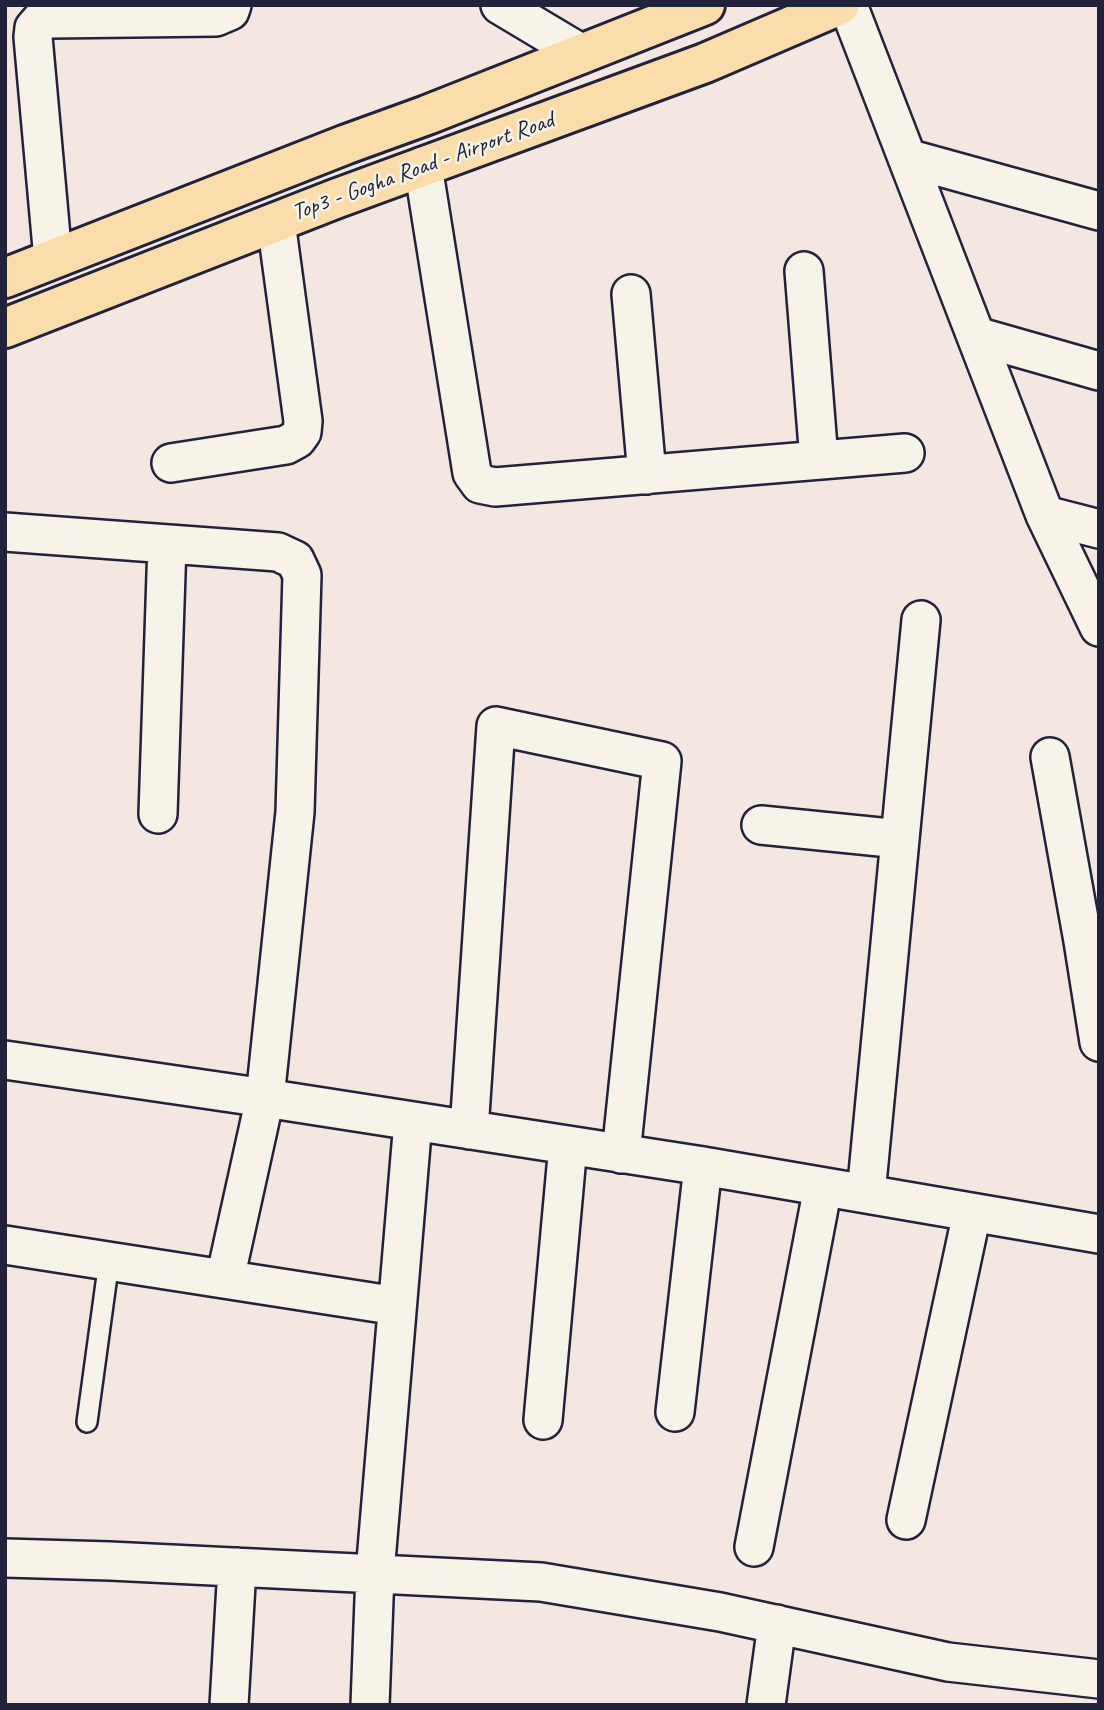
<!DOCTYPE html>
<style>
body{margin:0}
#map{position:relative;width:1104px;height:1710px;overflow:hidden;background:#f4e6e1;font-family:Caveat,sans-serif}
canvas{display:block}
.frame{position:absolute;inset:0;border:7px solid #22223b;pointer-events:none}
</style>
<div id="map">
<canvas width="1104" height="1710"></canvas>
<div class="frame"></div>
</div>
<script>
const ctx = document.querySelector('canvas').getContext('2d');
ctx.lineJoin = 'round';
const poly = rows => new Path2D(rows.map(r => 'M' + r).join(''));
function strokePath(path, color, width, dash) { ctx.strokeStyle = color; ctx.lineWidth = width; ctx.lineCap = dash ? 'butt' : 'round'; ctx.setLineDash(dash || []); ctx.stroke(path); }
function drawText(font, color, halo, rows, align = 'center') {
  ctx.font = font + ' Caveat,sans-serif'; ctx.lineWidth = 5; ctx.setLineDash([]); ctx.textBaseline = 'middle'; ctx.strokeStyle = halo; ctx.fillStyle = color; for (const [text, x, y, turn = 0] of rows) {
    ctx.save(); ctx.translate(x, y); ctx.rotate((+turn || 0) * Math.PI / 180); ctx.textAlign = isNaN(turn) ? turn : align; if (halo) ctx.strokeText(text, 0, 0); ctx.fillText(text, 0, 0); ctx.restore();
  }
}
const service = poly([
 [87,1422,109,1261]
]);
const minor = poly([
 [500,5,582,54],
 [848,5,1045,515,1099,627],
 [907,158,1099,211],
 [423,166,472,473,480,484,495,487,905,453],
 [53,259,33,37,34,28,40,21,50,19,216,17,230,11,232,5],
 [804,271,819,460],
 [631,294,647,475],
 [976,336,1099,371],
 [171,463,286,445,297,439,302,432,303,421,276,222],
 [1045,515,1099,529],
 [5,532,278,552,295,560,302,575,295,812,265,1098,5,1060],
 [1050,757,1083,941,1099,1042],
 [158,814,167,544],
 [761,825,900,839],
 [469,1130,496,726,662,761,621,1154],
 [866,1194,921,620],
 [5,1245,397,1306],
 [225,1279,265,1098,703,1166,1099,1234],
 [675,1412,703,1166],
 [543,1420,568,1145],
 [906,1520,972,1213],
 [754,1547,823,1187],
 [5,1558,110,1561,541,1582,720,1612,948,1662,1099,1679],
 [229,1705,237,1567],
 [370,1705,375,1573,413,1121],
 [766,1705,777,1624]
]);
const primary = poly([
 [5,278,347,144,427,115,705,5],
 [5,328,335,199,705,63,840,5]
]);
const streetNames = [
 ["Top3 - Gogha Road - Airport Road",423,167,-20]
];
strokePath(service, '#22223b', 24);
strokePath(minor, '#22223b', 42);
strokePath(primary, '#22223b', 44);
strokePath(service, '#f7f3e8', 19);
strokePath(minor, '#f7f3e8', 37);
strokePath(primary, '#faddab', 38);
drawText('24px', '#22223b', '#f7f3e8', streetNames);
</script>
